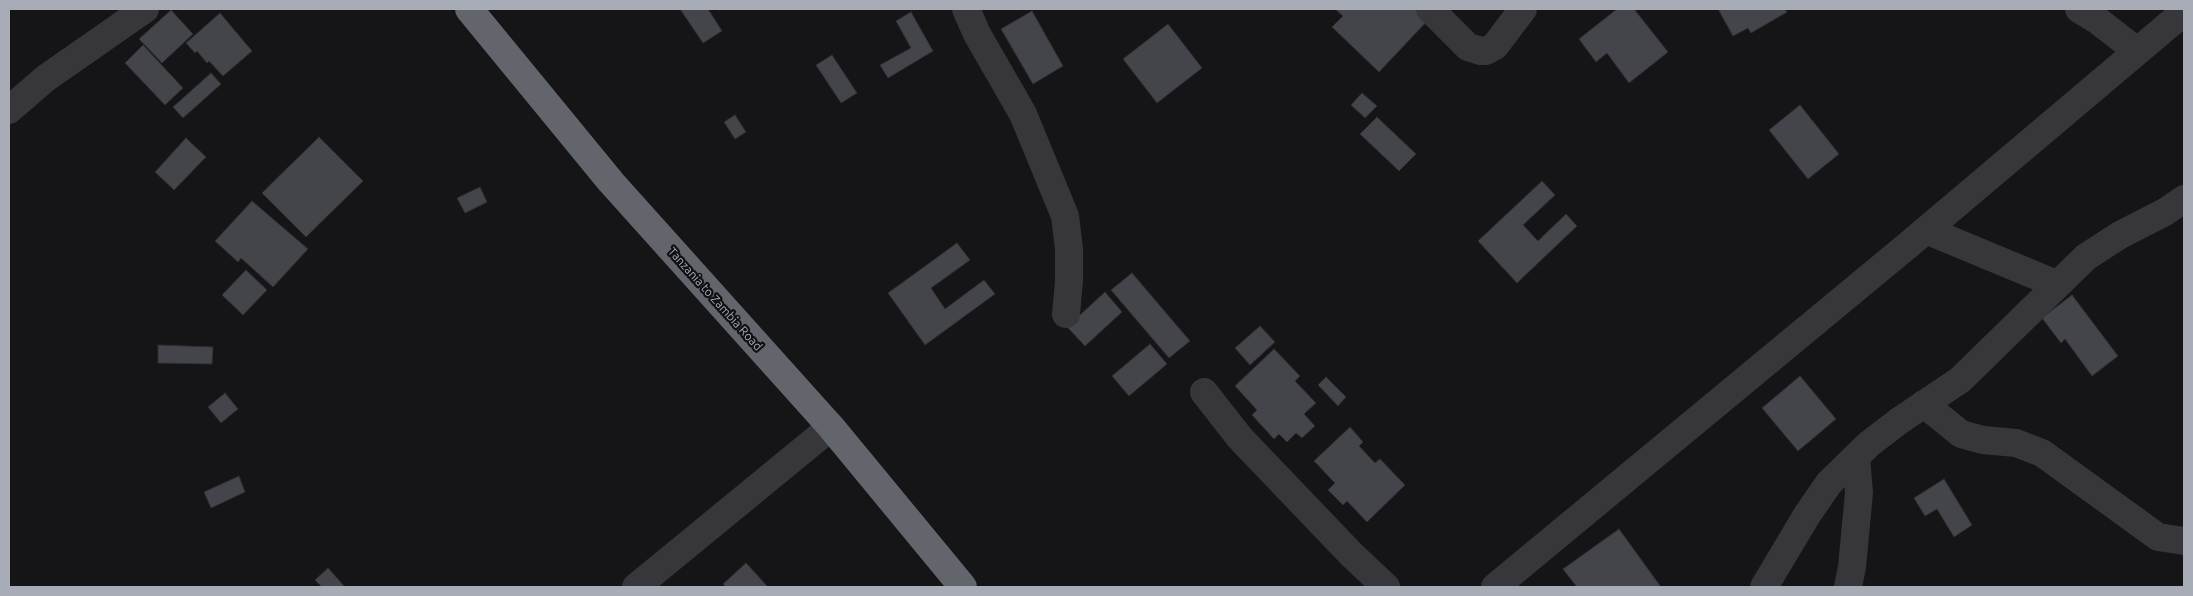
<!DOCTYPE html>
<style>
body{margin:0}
#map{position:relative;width:2193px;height:596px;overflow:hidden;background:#151517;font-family:Ubuntu,sans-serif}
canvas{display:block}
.frame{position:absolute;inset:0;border:10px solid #a8acb6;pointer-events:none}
</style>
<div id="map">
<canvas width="2193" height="596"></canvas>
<div class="frame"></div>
</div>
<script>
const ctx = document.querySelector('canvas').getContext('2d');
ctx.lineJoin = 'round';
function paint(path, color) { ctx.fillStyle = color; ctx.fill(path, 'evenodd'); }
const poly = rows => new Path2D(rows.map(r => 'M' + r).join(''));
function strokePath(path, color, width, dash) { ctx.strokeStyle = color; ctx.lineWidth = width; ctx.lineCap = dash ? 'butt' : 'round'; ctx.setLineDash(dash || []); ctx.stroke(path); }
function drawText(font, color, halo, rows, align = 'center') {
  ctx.font = font + ' Ubuntu,sans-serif'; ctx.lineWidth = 4.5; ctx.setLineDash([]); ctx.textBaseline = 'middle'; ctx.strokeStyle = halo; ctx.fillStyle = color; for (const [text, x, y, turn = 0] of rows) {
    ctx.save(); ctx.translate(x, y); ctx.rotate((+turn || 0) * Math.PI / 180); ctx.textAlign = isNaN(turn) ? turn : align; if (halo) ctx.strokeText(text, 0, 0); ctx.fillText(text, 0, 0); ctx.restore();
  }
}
const building = poly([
 [680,9,708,9,722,31,703,43,680,9],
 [1335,9,1417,9,1428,20,1379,72,1332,27,1343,16,1335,9],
 [1617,9,1634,9,1668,52,1629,83,1607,53,1596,62,1579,39,1617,9],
 [1718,9,1785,9,1787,12,1751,33,1748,28,1733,36,1718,9],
 [171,10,193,34,162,63,139,39,171,10],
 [1032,11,1063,66,1033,84,1001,29,1032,11],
 [911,12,933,51,888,78,880,65,911,48,896,21,911,12],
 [220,13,252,51,223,76,209,61,207,63,197,51,195,53,186,43,220,13],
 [1168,24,1202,68,1157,103,1123,59,1168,24],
 [143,45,183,88,165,105,125,63,143,45],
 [832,55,857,93,841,103,816,65,832,55],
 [211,73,221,84,183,118,173,107,211,73],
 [1362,93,1377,106,1365,118,1351,105,1362,93],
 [1800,105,1839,154,1808,179,1769,130,1800,105],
 [735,115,746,132,735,139,724,122,735,115],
 [1377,117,1416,154,1399,171,1360,134,1377,117],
 [319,137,363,181,306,237,262,193,319,137],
 [186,138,206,157,174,190,155,172,186,138],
 [1542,181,1555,195,1523,225,1538,241,1566,214,1577,226,1517,283,1478,241,1542,181],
 [480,187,487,202,465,213,457,198,480,187],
 [252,201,308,249,273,287,241,258,238,262,215,241,252,201],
 [957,243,970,260,931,288,945,309,984,280,995,294,925,345,888,293,957,243],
 [246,270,267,290,243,315,222,295,246,270],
 [1132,273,1190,341,1169,358,1111,290,1132,273],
 [1105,292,1122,312,1085,346,1067,327,1105,292],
 [2072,295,2118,356,2092,376,2065,339,2061,343,2042,318,2072,295],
 [1260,326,1275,342,1250,365,1235,348,1260,326],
 [1150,344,1167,364,1129,396,1112,376,1150,344],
 [158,345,213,347,212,364,158,363,158,345],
 [1274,349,1300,376,1295,381,1316,403,1304,414,1315,426,1302,438,1296,433,1287,442,1279,434,1274,439,1252,415,1257,410,1235,386,1274,349],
 [1800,376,1836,419,1798,451,1762,408,1800,376],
 [1326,377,1346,397,1338,406,1318,385,1326,377],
 [225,393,238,409,221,423,208,407,225,393],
 [1350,427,1363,442,1359,446,1375,463,1380,459,1405,485,1367,522,1347,501,1343,505,1328,490,1335,483,1314,461,1350,427],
 [239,476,245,492,211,508,204,492,239,476],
 [1944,479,1972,525,1954,537,1937,509,1925,516,1914,498,1944,479],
 [1619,529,1661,587,1577,587,1563,569,1619,529],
 [746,563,768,587,726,587,723,584,746,563],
 [328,568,345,587,322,587,315,580,328,568]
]);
const minor = poly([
 [966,9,977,34,1023,114,1065,216,1069,249,1069,281,1066,314],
 [1430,9,1468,47,1481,51,1486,51,1495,46,1523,9],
 [2079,9,2097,20,2137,51],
 [9,110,46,78,145,9],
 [1926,230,2056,284],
 [1204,392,1240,438,1351,554,1386,587],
 [1924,404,1961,434,1983,440,2016,443,2042,453,2158,537,2184,541],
 [636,587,831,427],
 [1495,587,1907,246,2184,12],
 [1764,587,1807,515,1829,483,1869,444,1899,421,1960,380,2086,257,2120,235,2165,212,2184,199],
 [1848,587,1852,567,1859,493,1856,457]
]);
const highway = poly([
 [469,9,611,182,831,427,963,587]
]);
const streetNames = [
 ["Tanzania to Zambia Road",715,299,48]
];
paint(building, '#44454a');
strokePath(building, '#302f33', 1);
strokePath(minor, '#37373b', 28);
strokePath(highway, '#63656c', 28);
drawText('12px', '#a8acb6', '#101012', streetNames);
</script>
